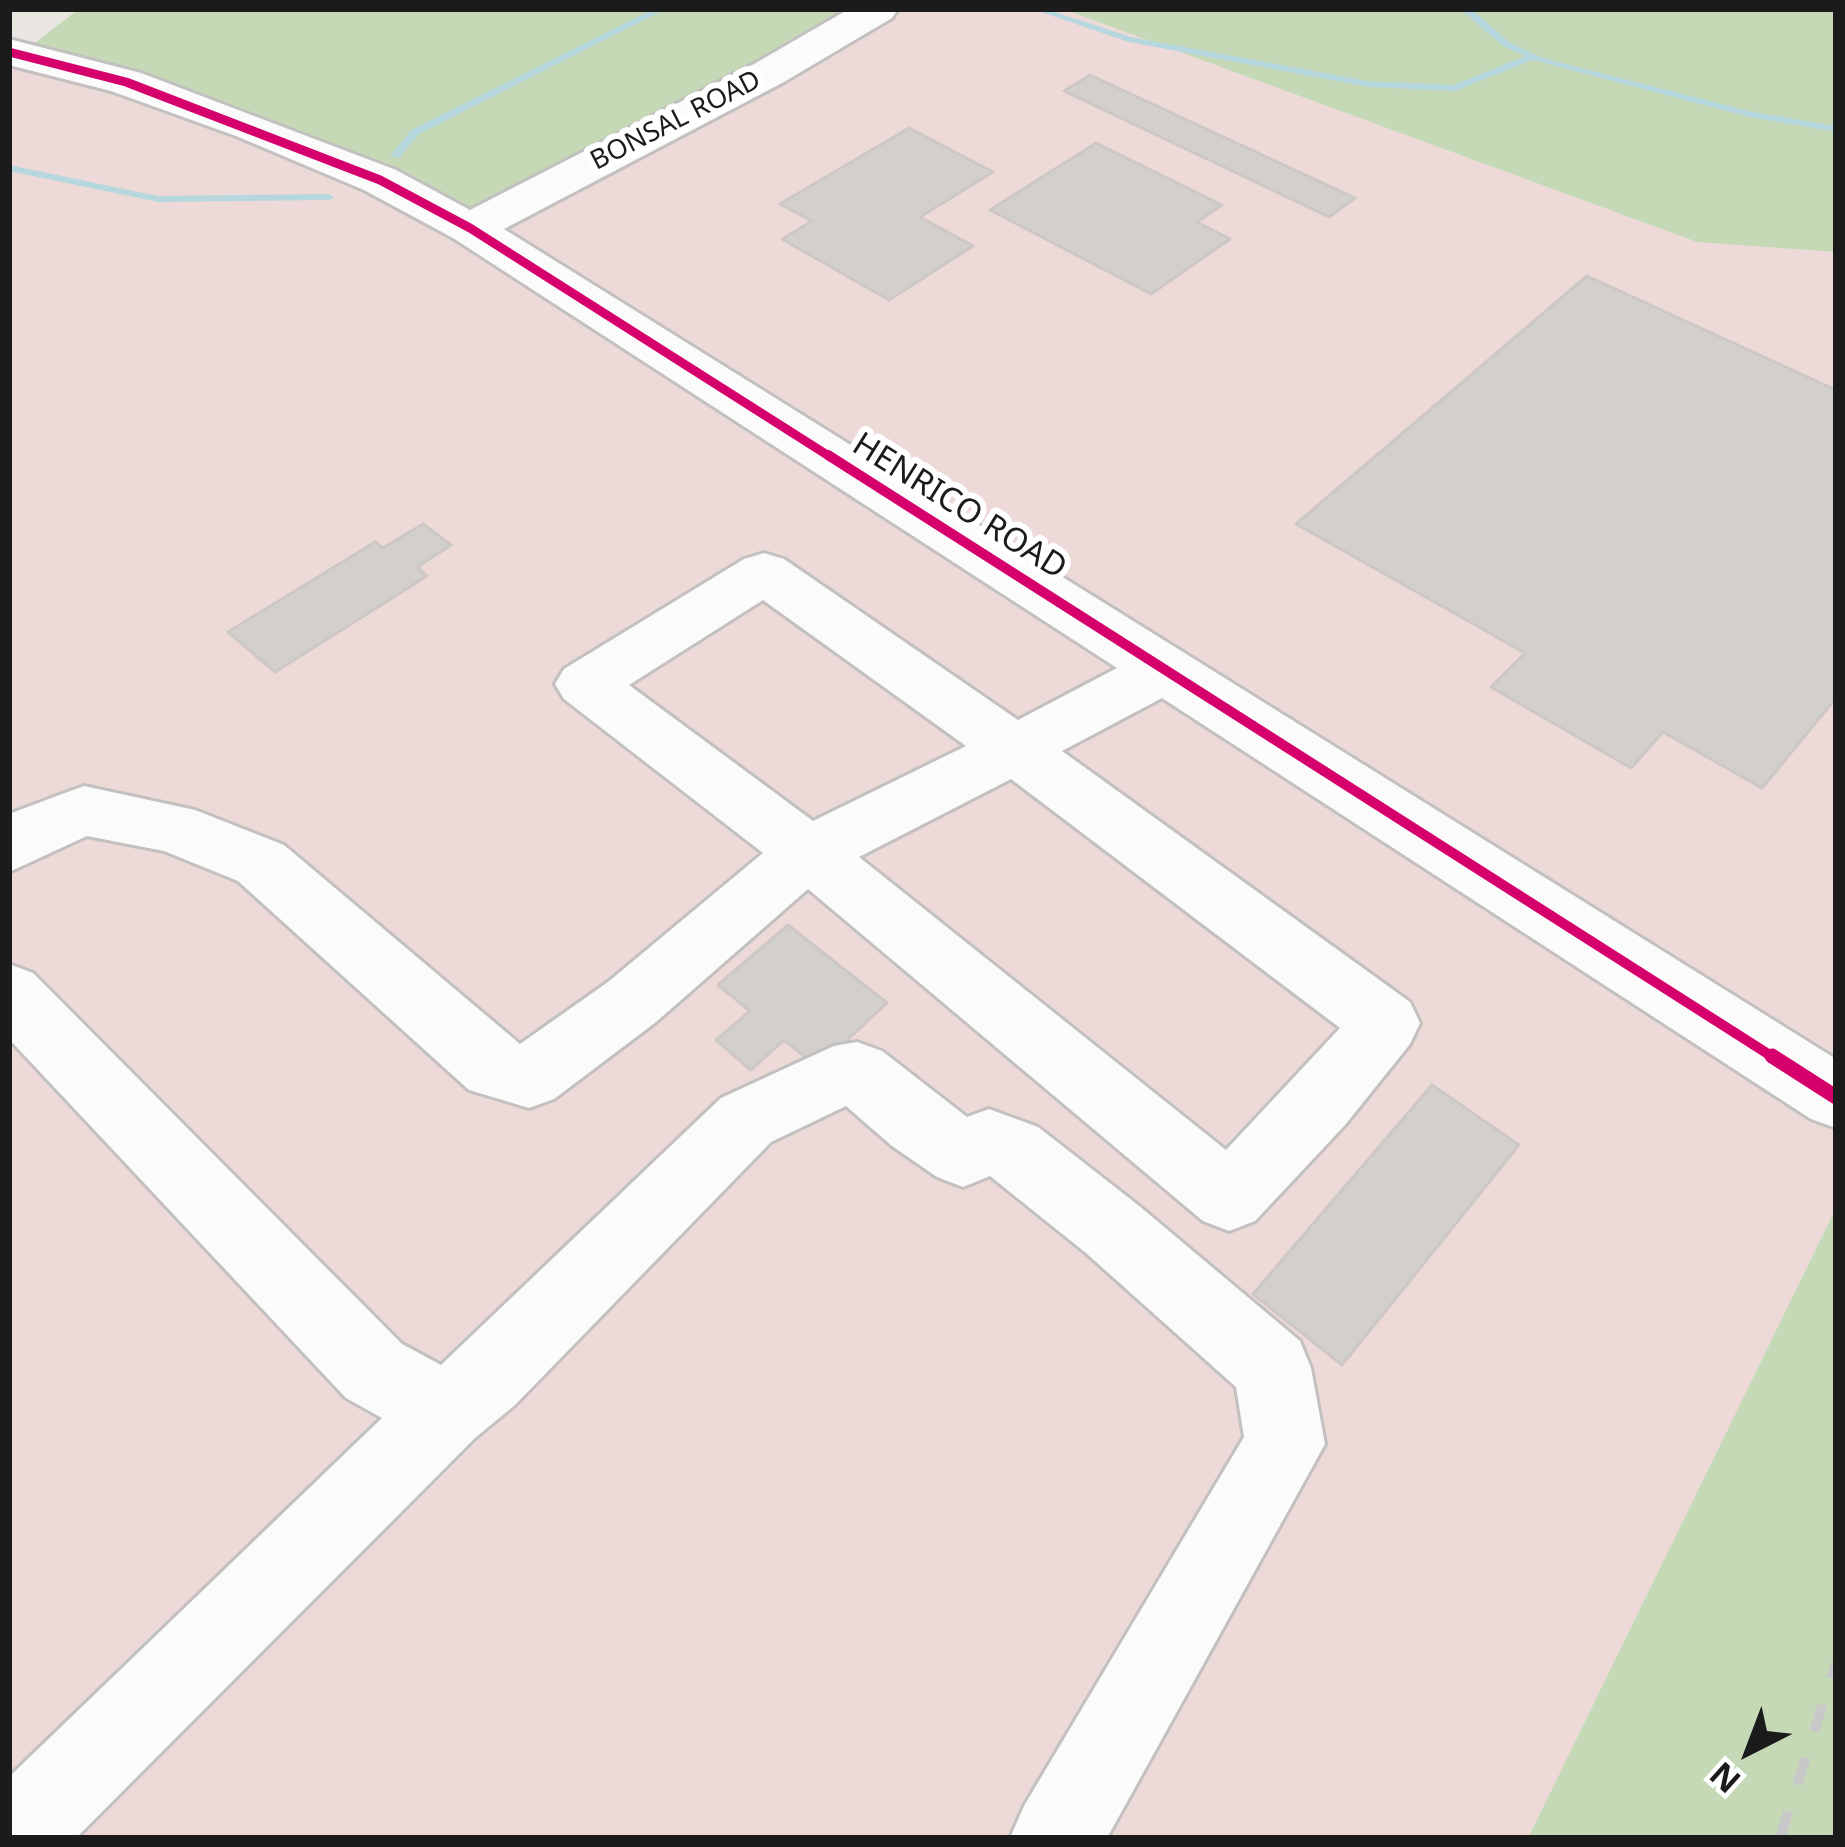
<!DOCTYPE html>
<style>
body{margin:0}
#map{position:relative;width:1845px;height:1847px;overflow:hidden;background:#eae7e3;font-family:"Noto Sans",sans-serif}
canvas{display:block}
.frame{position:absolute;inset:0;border:12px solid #1b1b1b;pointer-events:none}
.north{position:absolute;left:1689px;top:1691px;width:120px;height:120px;-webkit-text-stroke:9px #fff;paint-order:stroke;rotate:222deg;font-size:33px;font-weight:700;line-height:48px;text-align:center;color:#1b1b1b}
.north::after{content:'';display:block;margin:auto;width:42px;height:54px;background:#1b1b1b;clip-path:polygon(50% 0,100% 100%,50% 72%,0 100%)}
</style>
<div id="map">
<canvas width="1845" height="1847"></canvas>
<div class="frame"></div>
<div class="north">N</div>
</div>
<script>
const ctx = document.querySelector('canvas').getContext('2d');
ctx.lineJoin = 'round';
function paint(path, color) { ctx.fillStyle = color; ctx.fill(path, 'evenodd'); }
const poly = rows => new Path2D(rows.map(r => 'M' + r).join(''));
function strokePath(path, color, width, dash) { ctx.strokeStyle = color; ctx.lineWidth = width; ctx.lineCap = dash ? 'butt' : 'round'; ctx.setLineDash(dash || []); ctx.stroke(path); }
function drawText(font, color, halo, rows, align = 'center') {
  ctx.font = font + ' "Noto Sans",sans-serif'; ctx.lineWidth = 12; ctx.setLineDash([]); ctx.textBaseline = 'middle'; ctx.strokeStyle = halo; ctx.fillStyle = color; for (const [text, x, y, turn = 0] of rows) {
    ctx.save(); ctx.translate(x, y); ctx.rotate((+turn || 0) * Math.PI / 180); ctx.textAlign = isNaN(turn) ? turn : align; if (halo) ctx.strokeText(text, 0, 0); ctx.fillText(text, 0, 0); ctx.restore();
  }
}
const commercial = poly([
 [874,9,1063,9,1697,242,1836,252,1836,1208,1528,1838,9,1838,9,63]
]);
const forest = poly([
 [79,9,874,9,462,224,283,133,15,58],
 [1063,9,1836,9,1836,252,1697,242],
 [1836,1208,1836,1838,1528,1838]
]);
const stream = poly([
 [654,9,666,9,419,134,399,158,390,156,411,130,654,9],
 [1032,9,1046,9,1131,37,1368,81,1454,85,1525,56,1503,46,1460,9,1471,9,1509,42,1543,58,1749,111,1836,126,1836,132,1749,117,1533,60,1455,91,1368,87,1129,42,1032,9],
 [9,165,158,196,329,194,334,197,329,200,158,202,9,171,9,165]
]);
const building = poly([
 [1090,75,1355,198,1329,217,1064,91,1090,75],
 [909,128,993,172,920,217,973,246,889,300,782,239,812,221,780,204,909,128],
 [1096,143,1222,205,1197,222,1230,239,1151,294,990,210,1096,143],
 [1587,276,1836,390,1836,698,1762,788,1663,732,1631,768,1491,687,1525,653,1296,524,1587,276],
 [423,524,451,545,417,567,427,576,275,672,228,632,375,542,383,548,423,524],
 [788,925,887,1003,818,1067,784,1040,751,1070,716,1040,750,1011,718,985,788,925],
 [1432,1085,1519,1145,1342,1365,1253,1294,1432,1085]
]);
const minor = poly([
 [849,9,898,9,892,18,784,82,504,229,1836,1059,1836,1128,1811,1119,1162,698,1062,751,1410,1002,1420,1023,1410,1044,1345,1125,1255,1221,1229,1231,1203,1221,808,889,656,1022,554,1099,529,1108,469,1090,238,881,164,851,87,836,9,872,9,814,62,794,84,786,195,810,284,845,520,1044,608,982,763,853,564,699,555,684,564,669,744,559,764,553,784,559,1018,720,1117,668,453,238,364,190,236,136,111,91,9,65,9,39,141,73,396,170,470,210,754,64,849,9],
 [763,600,966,746,813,821,629,685,763,600],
 [1011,779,1340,1028,1226,1150,859,857,1011,779],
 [9,964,33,973,402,1344,441,1365,721,1098,834,1046,857,1042,882,1051,967,1117,989,1109,1038,1127,1138,1205,1300,1341,1311,1368,1325,1444,1107,1838,1010,1838,1024,1806,1244,1437,1236,1387,1086,1253,990,1176,963,1187,937,1177,892,1146,846,1106,771,1142,515,1405,475,1438,76,1838,9,1838,9,1777,382,1418,346,1398,9,1039,9,964]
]);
const rail = poly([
 [1780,1838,1836,1663]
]);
const cyclewayFar2 = poly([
 [9,52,126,82,380,180,470,228,832,458]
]);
const cyclewayFar1 = poly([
 [828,455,1776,1059]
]);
const cycleway = poly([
 [1772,1056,1836,1097]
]);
const farStreetnames = [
 ["BONSAL ROAD",676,121,-27]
];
const streetNames = [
 ["HENRICO ROAD",959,507,32]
];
paint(commercial, '#edd9d7');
paint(forest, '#c5d9b7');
paint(stream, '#b6d7de');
paint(building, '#d2cfcc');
strokePath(building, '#cdc8c4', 3);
strokePath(minor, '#c2c1bf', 6);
paint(minor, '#fcfbfb');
strokePath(rail, '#c9c8c8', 10, [28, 28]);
strokePath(cyclewayFar2, '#d6006c', 9);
strokePath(cyclewayFar1, '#d6006c', 10);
strokePath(cycleway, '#d6006c', 15);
drawText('27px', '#1b1b1b', '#fff', farStreetnames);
drawText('33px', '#1b1b1b', '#fff', streetNames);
</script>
